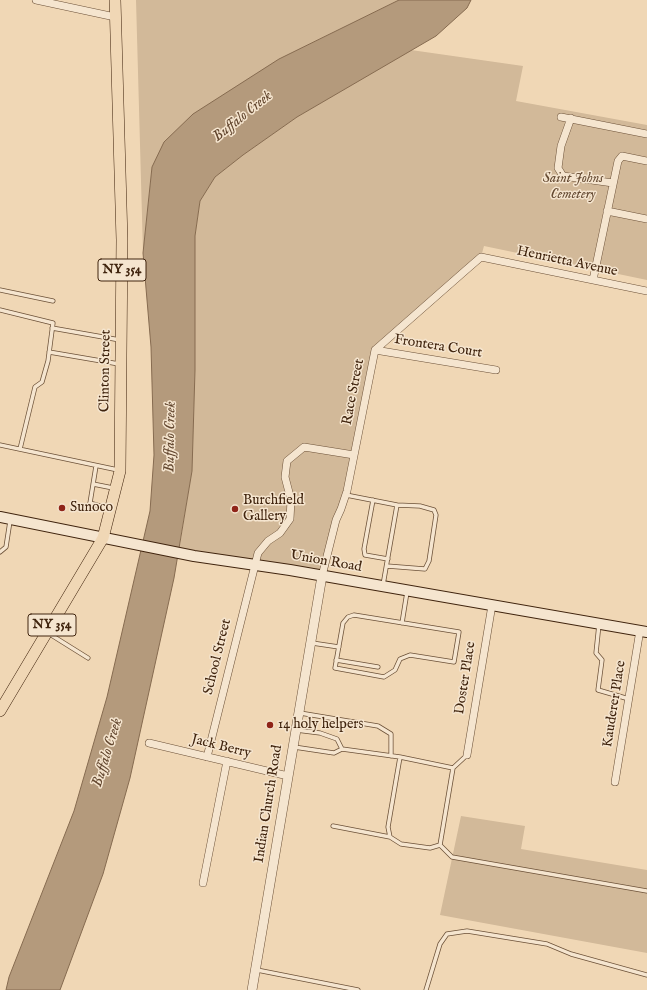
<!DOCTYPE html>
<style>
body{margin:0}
canvas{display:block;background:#f0d7b5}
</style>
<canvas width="647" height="990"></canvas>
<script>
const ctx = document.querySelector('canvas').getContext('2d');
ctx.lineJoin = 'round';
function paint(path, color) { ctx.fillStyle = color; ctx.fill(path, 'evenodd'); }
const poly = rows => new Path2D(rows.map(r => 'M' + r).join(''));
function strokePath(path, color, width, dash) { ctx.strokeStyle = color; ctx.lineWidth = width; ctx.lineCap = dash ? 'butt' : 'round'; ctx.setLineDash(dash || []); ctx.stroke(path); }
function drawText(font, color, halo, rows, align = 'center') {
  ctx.font = font + ' "IM FELL English",serif'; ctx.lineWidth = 3; ctx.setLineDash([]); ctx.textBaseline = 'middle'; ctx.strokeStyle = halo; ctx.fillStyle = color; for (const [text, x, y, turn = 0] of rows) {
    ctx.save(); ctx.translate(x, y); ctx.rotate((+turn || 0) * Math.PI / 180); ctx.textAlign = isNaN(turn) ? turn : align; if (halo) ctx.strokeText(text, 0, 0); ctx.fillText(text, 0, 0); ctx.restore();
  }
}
const green = poly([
 [136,0,399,0,279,59,152,167,143,253],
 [411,50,523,66,516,101,647,125,647,280,484,246,481,257,375,350,364,410,322,576,179,551,192,471,195,370,195,236,200,201,215,177,243,155,297,117],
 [461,816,525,826,521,849,647,870,647,953,440,915]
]);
const water = poly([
 [399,0,471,0,467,8,436,36,297,117,243,155,215,177,200,201,195,236,195,370,192,471,174,578,130,778,103,874,60,990,6,990,9,977,74,811,107,697,150,511,154,455,151,347,143,253,152,167,164,142,193,114,279,59,399,0]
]);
const service = poly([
 [0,290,53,301],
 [0,310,53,323,48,361,42,382,35,387,20,449],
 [52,328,120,340],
 [49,352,119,364],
 [0,445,118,470],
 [96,466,90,503,109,509],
 [93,484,113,488],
 [346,495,397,505,383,585],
 [373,500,364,549,365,555,388,559],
 [0,552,6,547,10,521],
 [387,566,425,569,429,561,436,515,434,510,420,506,397,505],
 [354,615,459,632,454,662,410,655,400,659,395,670,384,677,335,668,343,623,348,617,354,615],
 [402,623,407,592],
 [599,624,596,653,602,660,598,690,629,699],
 [48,633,88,658],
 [312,643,339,647],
 [336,660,378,667],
 [300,713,378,726,391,734,391,756],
 [296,730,320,733,337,739,342,749],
 [294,747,334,753,342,749,400,757,453,768,440,845,430,848,401,844,390,837,333,826],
 [453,768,467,755],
 [390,837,388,827,400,757],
 [440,845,452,857,647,891],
 [257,970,358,990],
 [426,990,440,944,447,934,467,931,547,944,571,954,647,975]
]);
const minor = poly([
 [36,0,115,17],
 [561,117,647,134],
 [571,118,561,146,558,168,563,176,613,183],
 [607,211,647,219],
 [593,280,618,161,622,156,647,161],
 [375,350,496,370],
 [322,576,336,520,341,509,347,491,375,350,466,270,481,257,647,291],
 [149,743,288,776],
 [467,755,492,605],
 [207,757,258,553,268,541,280,533,290,519,291,500,285,477,287,461,304,447,354,455],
 [615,782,640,630],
 [203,883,227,761]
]);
const tertiary = poly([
 [252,990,322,576]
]);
const secondary = poly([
 [0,517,194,556,290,570,647,632]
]);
const primary = poly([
 [0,711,103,538,120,471,122,240,115,0]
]);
const markers = [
 [62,508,4,"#8f2418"],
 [235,509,4,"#8f2418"],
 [270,725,4,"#8f2418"]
];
const shields = [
 [122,270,48],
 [52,625,48]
];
const shieldNames = [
 ["NY 354",122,270],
 ["NY 354",52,625]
];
const parkNames = [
 ["Saint Johns",573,179],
 ["Cemetery",573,195]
];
const streetNames = [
 ["Henrietta Avenue",567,262,12],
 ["Frontera Court",438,347,9],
 ["Clinton Street",106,371,-89],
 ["Race Street",354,392,-79],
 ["Union Road",326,562,10],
 ["School Street",218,657,-76],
 ["Doster Place",466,678,-81],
 ["Kauderer Place",615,704,-81],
 ["Jack Berry",221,747,14],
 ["Indian Church Road",269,804,-81]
];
const poiNames = [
 ["Burchfield",243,501],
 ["Gallery",243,517],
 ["Sunoco",70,508],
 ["14 holy helpers",278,725]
];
const waterNames = [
 ["Buffalo Creek",243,117,-39],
 ["Buffalo Creek",171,437,-89],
 ["Buffalo Creek",108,753,-73]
];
paint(green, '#d2b999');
paint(water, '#b49a7c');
strokePath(water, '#866b50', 1);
strokePath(service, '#6c5138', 5);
strokePath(minor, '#6c5138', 8);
strokePath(tertiary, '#6c5138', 10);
strokePath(secondary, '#40240e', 12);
strokePath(primary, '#40240e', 12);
strokePath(service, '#f5e5cf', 3.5);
strokePath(minor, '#f5e5cf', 7);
strokePath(tertiary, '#f5e5cf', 9);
strokePath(secondary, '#f5e5cf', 10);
strokePath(primary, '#f0d7b5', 11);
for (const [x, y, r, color] of markers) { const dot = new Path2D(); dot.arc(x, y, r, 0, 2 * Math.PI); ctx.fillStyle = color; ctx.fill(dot); strokePath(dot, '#f5e5cf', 1.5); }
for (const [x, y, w] of shields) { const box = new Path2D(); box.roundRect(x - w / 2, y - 11, w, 22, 3); ctx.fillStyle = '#f5e5cf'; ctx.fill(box); strokePath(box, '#40240e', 1); }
drawText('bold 13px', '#40240e', null, shieldNames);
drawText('italic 14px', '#644931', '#f5e5cf', parkNames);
drawText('14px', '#40240e', '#f5e5cf', streetNames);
drawText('14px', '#40240e', '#f5e5cf', poiNames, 'left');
drawText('italic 15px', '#63472f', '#f5e5cf', waterNames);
</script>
